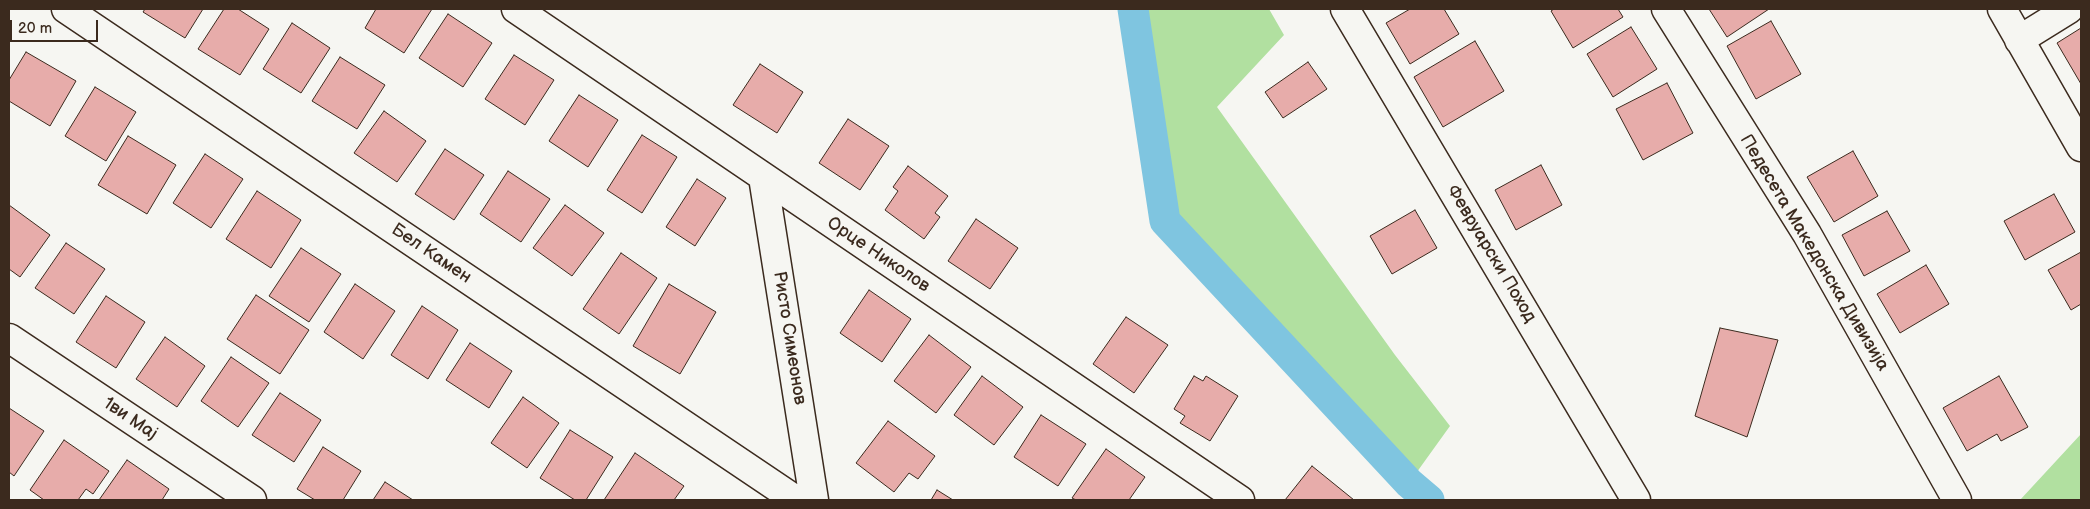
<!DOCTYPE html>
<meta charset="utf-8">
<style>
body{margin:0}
#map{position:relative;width:2090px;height:509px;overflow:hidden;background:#f6f6f2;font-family:"Balsamiq Sans",sans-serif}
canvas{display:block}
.frame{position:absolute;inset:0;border:10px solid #3b2a1e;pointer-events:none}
.scale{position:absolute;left:10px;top:20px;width:88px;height:22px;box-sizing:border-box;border:2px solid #3b2a1e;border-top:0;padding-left:6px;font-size:15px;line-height:18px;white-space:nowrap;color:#3b2a1e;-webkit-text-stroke:4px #f6f6f2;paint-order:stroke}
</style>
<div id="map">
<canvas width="2090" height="509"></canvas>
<div class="frame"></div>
<div class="scale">20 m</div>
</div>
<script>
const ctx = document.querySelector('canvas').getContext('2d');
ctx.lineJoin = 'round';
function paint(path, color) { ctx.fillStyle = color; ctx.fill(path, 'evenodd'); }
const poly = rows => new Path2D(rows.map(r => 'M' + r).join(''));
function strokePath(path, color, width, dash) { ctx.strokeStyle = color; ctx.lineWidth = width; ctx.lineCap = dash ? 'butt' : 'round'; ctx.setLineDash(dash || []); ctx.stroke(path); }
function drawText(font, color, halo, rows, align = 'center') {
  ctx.font = font + ' "Balsamiq Sans",sans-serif'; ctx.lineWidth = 5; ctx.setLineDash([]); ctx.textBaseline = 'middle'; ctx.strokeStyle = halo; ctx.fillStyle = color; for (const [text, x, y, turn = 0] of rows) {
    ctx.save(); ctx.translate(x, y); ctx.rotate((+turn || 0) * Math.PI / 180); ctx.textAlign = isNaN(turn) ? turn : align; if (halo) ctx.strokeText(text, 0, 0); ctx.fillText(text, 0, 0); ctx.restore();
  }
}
const green = poly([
 [1133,9,1269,9,1284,35,1217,107,1395,355,1450,426,1409,483,1166,232],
 [2081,434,2081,500,2020,500]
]);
const canal = poly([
 [1133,9,1165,221,1409,483,1429,500]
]);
const building = poly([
 [145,9,203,9,185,38,143,12,145,9],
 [224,9,238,9,269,29,240,75,198,49,224,9],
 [376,9,432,9,404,53,365,28,376,9],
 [1410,9,1444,9,1459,34,1410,64,1386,23,1410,9],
 [1554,9,1618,9,1623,17,1573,48,1551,11,1554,9],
 [1709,9,1769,9,1727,37,1709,9],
 [448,14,492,43,463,87,419,58,448,14],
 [1771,21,1801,74,1756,99,1727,46,1771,21],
 [292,23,330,48,301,93,263,69,292,23],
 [1631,27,1657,69,1613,97,1587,54,1631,27],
 [2081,28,2081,84,2057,43,2081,28],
 [1475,41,1504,91,1443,127,1414,77,1475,41],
 [26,52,76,81,50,126,9,101,9,80,26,52],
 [514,55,554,80,525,125,485,99,514,55],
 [340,57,385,85,357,129,312,101,340,57],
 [1308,62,1327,89,1283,118,1265,92,1308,62],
 [760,64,803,92,777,133,733,105,760,64],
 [1667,83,1693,133,1643,160,1616,109,1667,83],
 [95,87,136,112,106,161,65,136,95,87],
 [579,95,618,120,588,167,549,141,579,95],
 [384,111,426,141,397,182,354,153,384,111],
 [848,119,889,146,860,190,819,163,848,119],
 [642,135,677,157,642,213,607,190,642,135],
 [128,136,176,165,147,214,98,185,128,136],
 [445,149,484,175,454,220,415,194,445,149],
 [1853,151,1878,196,1834,222,1807,177,1853,151],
 [205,154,243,179,211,228,173,203,205,154],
 [1541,165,1562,205,1516,230,1495,190,1541,165],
 [908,166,948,196,935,213,940,217,924,239,885,210,898,191,893,187,908,166],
 [508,171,550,199,521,242,480,214,508,171],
 [697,179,726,198,695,246,666,227,697,179],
 [257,191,301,220,271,268,226,239,257,191],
 [2054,194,2075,232,2025,260,2004,221,2054,194],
 [9,205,50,235,20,277,9,269,9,205],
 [565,205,604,233,572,276,533,248,565,205],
 [1415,210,1437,248,1392,274,1370,236,1415,210],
 [1887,211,1910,251,1864,276,1842,235,1887,211],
 [976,219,1018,248,990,289,948,261,976,219],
 [66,243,105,269,74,314,35,288,66,243],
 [301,248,341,274,309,322,269,296,301,248],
 [2081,252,2081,304,2071,310,2048,270,2081,252],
 [621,253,657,278,619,334,583,309,621,253],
 [1926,265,1949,304,1900,333,1877,294,1926,265],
 [355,284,395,311,363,359,324,332,355,284],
 [669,284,716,312,680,374,633,346,669,284],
 [869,290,911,319,882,362,840,333,869,290],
 [256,295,309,330,280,374,227,339,256,295],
 [106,296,145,322,116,368,76,342,106,296],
 [422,306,458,330,428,379,391,355,422,306],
 [1126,317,1168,345,1134,393,1093,364,1126,317],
 [1720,328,1778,340,1747,437,1695,416,1720,328],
 [929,335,971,367,936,413,894,381,929,335],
 [165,337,205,366,177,407,136,379,165,337],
 [470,343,512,371,489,408,446,380,470,343],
 [231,357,269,383,238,427,201,401,231,357],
 [982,376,1023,407,994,445,954,415,982,376],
 [1194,376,1203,381,1206,376,1238,396,1210,441,1180,423,1185,416,1174,409,1194,376],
 [1999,376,2028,427,2001,441,1997,434,1967,451,1943,408,1999,376],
 [280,393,321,420,294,462,252,435,280,393],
 [523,397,559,423,527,468,491,443,523,397],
 [9,408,44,431,14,476,9,472,9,408],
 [1041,415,1086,444,1058,486,1014,457,1041,415],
 [888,421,935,456,918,479,909,473,894,492,856,463,888,421],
 [570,430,613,457,586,500,575,500,540,478,570,430],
 [64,440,109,471,93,494,86,489,78,500,44,500,30,490,64,440],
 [323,447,361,471,343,500,315,500,297,489,323,447],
 [1106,449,1145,477,1129,500,1076,500,1072,498,1106,449],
 [635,453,684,486,674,500,604,500,635,453],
 [127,460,169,489,162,500,99,500,127,460],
 [1312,466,1354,500,1285,500,1312,466],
 [385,482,413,500,373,500,385,482],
 [937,490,953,500,931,500,937,490]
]);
const minor = poly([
 [66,9,796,500],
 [516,9,1240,500],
 [1345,9,1636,500],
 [1666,9,1807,234,1957,500],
 [2002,9,2081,147],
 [2019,40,2069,9],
 [763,177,814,500],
 [9,338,252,500]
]);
const streetNames = [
 ["Педесета Македонска Дивизија",1814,253,59],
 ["Бел Камен",431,254,34],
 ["Февруарски Поход",1491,254,59],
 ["Орце Николов",878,255,34],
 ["Ристо Симеонов",789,338,81],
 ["1ви Мај",130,419,34]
];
paint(green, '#b1e0a0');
strokePath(canal, '#7fc5e0', 31);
paint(building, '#e7acaa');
strokePath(building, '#3b2a1e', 1);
strokePath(minor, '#3b2a1e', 31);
strokePath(minor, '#f6f6f2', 28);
drawText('18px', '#3b2a1e', '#f6f6f2', streetNames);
</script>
